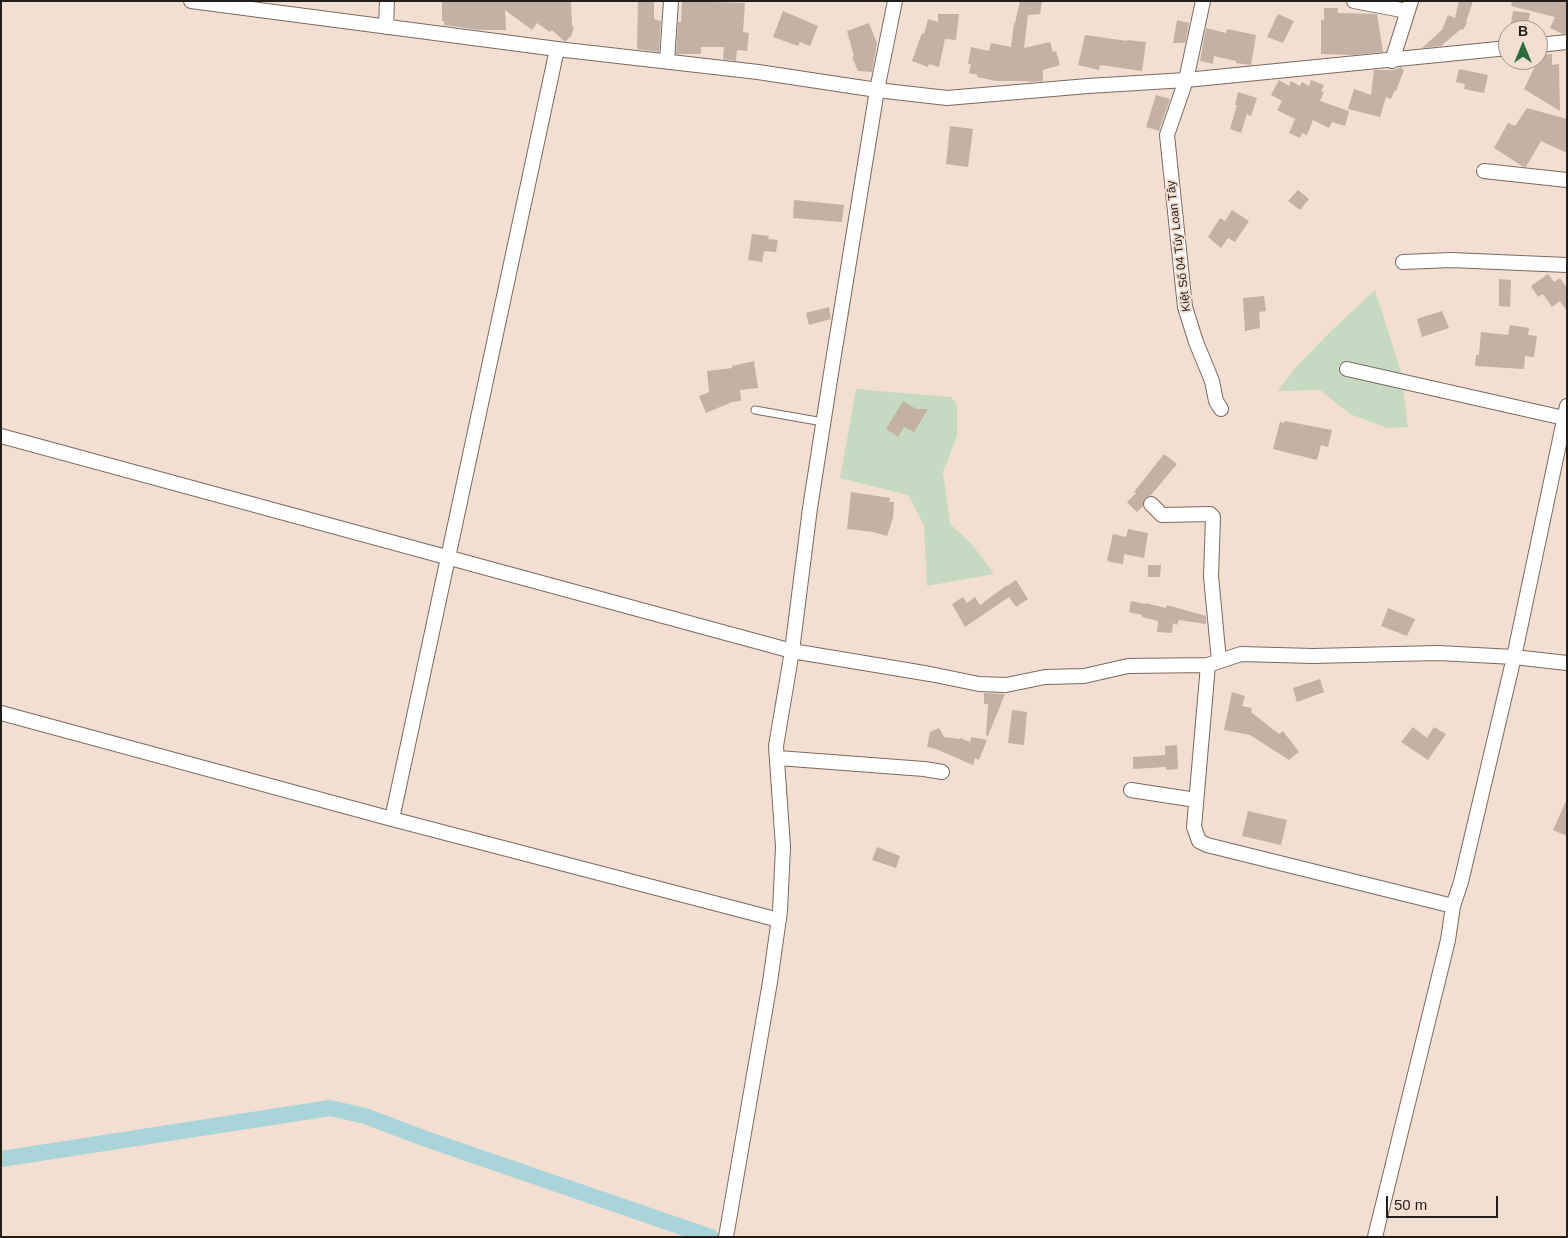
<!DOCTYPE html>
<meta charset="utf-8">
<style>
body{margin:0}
#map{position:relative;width:1568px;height:1238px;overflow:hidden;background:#f2dfd2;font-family:Arial,sans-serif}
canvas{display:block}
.frame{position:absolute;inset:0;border:2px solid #241e19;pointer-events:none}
.north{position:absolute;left:1498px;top:20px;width:50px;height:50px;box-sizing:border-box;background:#f2dfd2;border:1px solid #a09288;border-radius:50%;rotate:0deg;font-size:14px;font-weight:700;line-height:20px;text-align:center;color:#241e19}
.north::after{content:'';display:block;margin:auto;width:18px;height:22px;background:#286f3b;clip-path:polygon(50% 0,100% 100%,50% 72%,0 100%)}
.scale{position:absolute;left:1386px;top:1196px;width:112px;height:22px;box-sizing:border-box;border:2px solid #241e19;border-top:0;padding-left:6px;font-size:15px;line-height:18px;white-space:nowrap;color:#241e19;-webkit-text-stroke:4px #f2dfd2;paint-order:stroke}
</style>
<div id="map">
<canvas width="1568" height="1238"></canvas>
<div class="frame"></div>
<div class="north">B</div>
<div class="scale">50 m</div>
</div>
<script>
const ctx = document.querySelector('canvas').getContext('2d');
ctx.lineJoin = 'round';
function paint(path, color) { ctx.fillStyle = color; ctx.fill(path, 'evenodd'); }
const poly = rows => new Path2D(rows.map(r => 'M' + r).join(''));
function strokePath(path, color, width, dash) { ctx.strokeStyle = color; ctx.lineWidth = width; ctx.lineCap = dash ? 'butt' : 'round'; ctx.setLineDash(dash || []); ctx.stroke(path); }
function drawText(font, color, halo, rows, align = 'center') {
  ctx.font = font + ' Arial,sans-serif'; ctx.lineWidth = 4; ctx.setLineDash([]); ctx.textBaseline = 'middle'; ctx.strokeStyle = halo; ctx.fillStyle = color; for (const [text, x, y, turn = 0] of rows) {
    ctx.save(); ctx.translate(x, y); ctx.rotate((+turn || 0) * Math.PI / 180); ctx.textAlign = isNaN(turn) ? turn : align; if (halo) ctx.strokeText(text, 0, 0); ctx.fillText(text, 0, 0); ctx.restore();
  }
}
const green = poly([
 [1375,290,1401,372,1408,427,1387,428,1350,414,1320,390,1278,391,1295,368,1329,333],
 [856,389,951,397,957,405,957,436,943,472,950,524,972,544,994,574,927,586,924,525,908,495,840,478]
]);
const canal = poly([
 [1,1159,330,1108,365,1116,426,1139,711,1237]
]);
const building = poly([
 [442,1,571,1,572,26,574,27,571,36,566,41,564,41,552,30,550,32,537,23,532,30,505,10,506,30,480,30,444,25,444,21,442,21],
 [682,1,745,3,743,32,749,33,747,51,737,50,736,61,723,59,724,47,701,47,701,54,676,54,678,22,681,22],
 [1020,1,1042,1,1040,14,1028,15,1024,48,1050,42,1053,52,1056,51,1060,65,1043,70,1043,81,1029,82,1029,81,996,81,977,77,978,75,969,73,971,64,968,64,971,47,989,51,991,43,1011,47,1014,23,1015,23],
 [1459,1,1473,1,1466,22,1467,23,1463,30,1461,29,1441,46,1422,48,1442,30,1448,15,1455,18],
 [1512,1,1567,1,1567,33,1563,34,1550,28,1555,17,1511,6],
 [638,2,654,2,654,19,661,21,659,52,637,49],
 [1324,8,1338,8,1338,13,1377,14,1383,52,1352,55,1321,54,1321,20,1324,20],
 [783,11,818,26,810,46,800,42,798,46,773,37],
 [1513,11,1530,13,1527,30,1510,30],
 [938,14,959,14,956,40,945,39,939,67,929,64,928,67,912,61,922,33,924,34,928,19,938,22],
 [1278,14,1294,21,1283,43,1267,37],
 [1177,20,1189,23,1185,43,1173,43],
 [869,23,877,43,872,72,858,71,852,57,854,56,847,31],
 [1206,28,1226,33,1227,29,1256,35,1251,65,1236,63,1236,61,1214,56,1213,64,1200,61],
 [1085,35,1127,41,1127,40,1146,42,1142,71,1100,65,1099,70,1078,65],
 [1552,54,1552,65,1559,64,1560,111,1524,89,1538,60,1538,55],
 [1402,67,1402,69,1404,70,1396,91,1395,90,1391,99,1386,97,1380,117,1348,109,1354,89,1371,95,1374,70,1393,70],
 [1459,69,1488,75,1484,93,1464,89,1465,84,1456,82],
 [1279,80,1289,86,1291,81,1300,86,1302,82,1309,86,1311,80,1324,85,1321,91,1324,92,1320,101,1349,111,1345,126,1332,122,1329,128,1313,120,1307,135,1302,133,1300,138,1289,133,1295,119,1277,110,1282,101,1271,95],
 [1238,92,1257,98,1251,116,1247,114,1241,133,1230,129,1237,105,1235,105],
 [1156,95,1170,99,1159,131,1146,127],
 [1527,108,1567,119,1567,153,1541,141,1526,167,1522,166,1494,148,1508,123,1515,126],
 [950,126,973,129,968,167,946,164],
 [1298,190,1309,199,1300,210,1288,201],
 [794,200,844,205,842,222,793,218],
 [1232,210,1249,221,1235,242,1228,238,1221,248,1208,237,1220,218,1225,221],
 [752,234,769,236,768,239,778,240,776,252,764,251,762,262,748,260],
 [1548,274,1554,282,1560,278,1567,288,1567,311,1560,301,1552,307,1543,294,1538,297,1531,286],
 [1499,279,1511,280,1510,307,1499,306],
 [1264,296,1266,311,1259,312,1260,328,1245,331,1243,298],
 [829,307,831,319,809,325,806,313],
 [1442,311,1449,328,1422,337,1417,319],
 [1510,325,1529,328,1528,335,1537,336,1534,357,1525,356,1524,369,1475,366,1476,355,1479,355,1481,332,1508,335],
 [754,361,758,388,740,390,741,401,732,402,706,413,699,396,709,392,707,371,732,368,732,366],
 [903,401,916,409,928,409,914,432,904,427,898,437,886,429],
 [1285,421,1332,430,1328,447,1321,445,1317,460,1273,449,1280,422,1284,423],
 [1164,454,1177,464,1151,495,1145,498,1143,506,1137,512,1127,502,1136,493,1134,492],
 [851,492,890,498,889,502,894,502,893,518,887,536,873,532,847,529],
 [1128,529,1148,533,1144,558,1124,554,1123,564,1110,562,1107,560,1113,534,1126,537],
 [1148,565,1161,565,1160,577,1148,577],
 [1016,580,1028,599,1016,607,1009,597,965,627,952,604,963,597,967,603,975,597,980,605,1007,585,1007,586],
 [1131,601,1145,604,1145,603,1166,608,1167,605,1206,616,1206,624,1179,620,1177,625,1173,623,1172,633,1157,632,1158,621,1142,617,1142,615,1129,612],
 [1388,608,1415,619,1407,636,1381,626],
 [1320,679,1324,692,1297,702,1293,688],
 [1232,692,1245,696,1242,706,1252,708,1251,712,1279,734,1283,731,1299,752,1289,760,1250,735,1224,730],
 [984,693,1005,694,988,736,986,735,988,704,984,704],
 [1012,710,1027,712,1024,745,1008,743],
 [1413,727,1427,738,1434,727,1446,734,1428,760,1401,742],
 [939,728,944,737,959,739,960,738,970,742,971,737,987,740,979,760,975,758,973,765,936,749,927,747,930,732],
 [1177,745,1178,769,1166,770,1166,767,1133,769,1133,757,1165,755,1165,746],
 [1567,799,1567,836,1553,830],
 [1248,811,1287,820,1281,845,1242,836],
 [877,847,900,856,896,868,872,860]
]);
const lane = poly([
 [755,410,823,422]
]);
const street = poly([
 [191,1,557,49,758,72,877,90,947,98,1088,86,1186,80,1508,48],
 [1203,1,1186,80,1167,135,1185,307,1196,342,1212,381,1216,401,1221,409],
 [1354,1,1407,11],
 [386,27,387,1],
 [1538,45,1567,42],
 [667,61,671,1],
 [1392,61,1411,1],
 [1484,171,1567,180],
 [1403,262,1451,260,1567,265],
 [1347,369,1564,418],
 [1,436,792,651,930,674,979,684,1006,685,1045,677,1084,676,1128,666,1208,665,1241,654,1313,656,1438,653,1514,657,1567,663],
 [1151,504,1162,515,1210,514,1213,517,1211,576,1219,661],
 [1208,665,1194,827,1199,841,1207,845,1453,906],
 [1,713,392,819,779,920],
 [778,758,924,769,942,772],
 [1131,790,1196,800],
 [392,819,557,49],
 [726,1237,770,982,780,911,783,847,776,746,792,651,810,508,832,367,877,90,895,1],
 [1375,1237,1448,940,1453,906,1461,882,1514,657,1567,406]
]);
const streetNames = [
 ["Kiệt Số 04 Túy Loan Tây",1179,246,-97]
];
paint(green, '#c6dac1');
strokePath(canal, '#a9d4d9', 16);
paint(building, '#c3b1a4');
strokePath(lane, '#7a6a5e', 9);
strokePath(street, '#7a6a5e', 16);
strokePath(lane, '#fff', 7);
strokePath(street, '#fff', 14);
drawText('12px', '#241e19', '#f2dfd2', streetNames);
</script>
